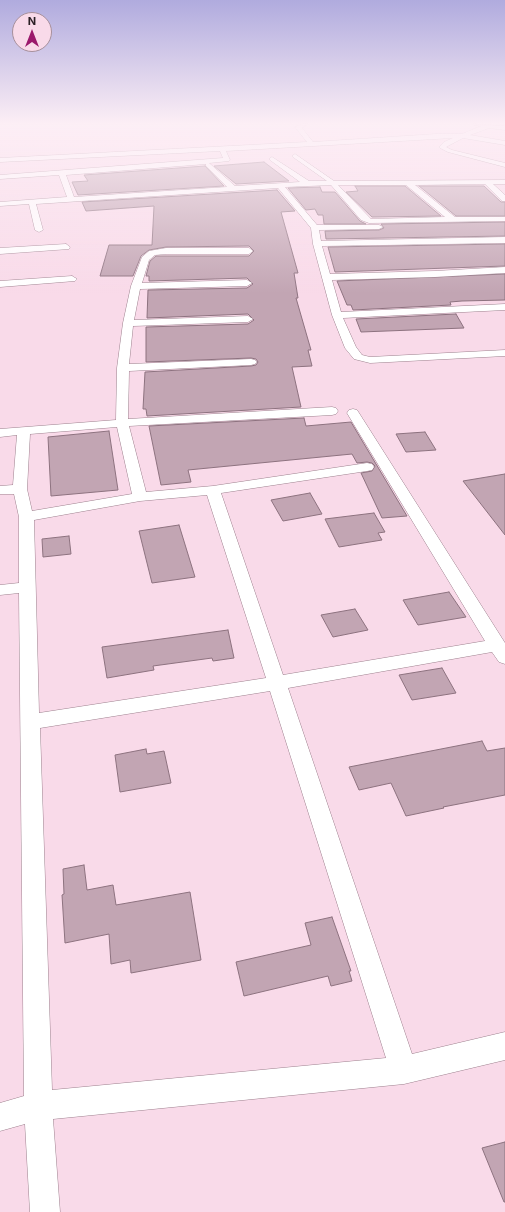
<!DOCTYPE html>
<style>
body{margin:0}
#map{position:relative;width:505px;height:1212px;overflow:hidden;background:#f9dae9;font-family:Inter,sans-serif}
canvas{display:block}
.north{position:absolute;left:12px;top:12px;width:40px;height:40px;box-sizing:border-box;background:#f9dae9;border:1px solid #a68f9a;border-radius:50%;rotate:0deg;font-size:11px;font-weight:700;line-height:16px;text-align:center;color:#2a1f24}
.north::after{content:'';display:block;margin:auto;width:14px;height:18px;background:#9b196c;clip-path:polygon(50% 0,100% 100%,50% 72%,0 100%)}
</style>
<div id="map">
<canvas width="505" height="1212"></canvas>
<div class="north">N</div>
</div>
<script>
const ctx = document.querySelector('canvas').getContext('2d');
ctx.lineJoin = 'round';
function paint(path, color) { ctx.fillStyle = color; ctx.fill(path, 'evenodd'); }
const poly = rows => new Path2D(rows.map(r => 'M' + r).join(''));
function strokePath(path, color, width, dash) { ctx.strokeStyle = color; ctx.lineWidth = width; ctx.lineCap = dash ? 'butt' : 'round'; ctx.setLineDash(dash || []); ctx.stroke(path); }
const building = poly([
 [264,162,289,181,236,184,214,166,264,162],
 [205,166,224,186,78,195,72,182,88,181,84,175,205,166],
 [355,186,405,186,441,216,372,217,346,192,358,191,355,186],
 [419,186,484,186,501,202,505,202,505,216,456,216,419,186],
 [320,187,322,192,335,192,360,221,366,224,324,224,323,215,318,215,315,209,306,210,288,188,320,187],
 [277,190,295,211,281,212,298,273,294,273,298,298,296,298,311,350,308,350,312,366,292,367,301,407,147,416,146,409,143,409,145,372,251,366,256,365,258,362,256,359,251,358,146,362,146,327,248,324,254,320,248,314,147,318,148,290,247,288,253,284,247,278,149,281,149,276,146,276,150,261,156,256,249,256,254,251,249,246,166,247,149,250,141,256,133,276,100,276,109,245,152,245,154,206,86,211,82,202,277,190],
 [505,222,505,236,326,239,325,231,379,230,384,228,381,224,505,222],
 [505,244,505,266,335,272,328,247,505,244],
 [505,274,505,300,462,301,450,302,451,305,353,310,351,305,347,305,337,281,505,274],
 [456,314,464,328,361,332,356,319,456,314],
 [304,418,306,426,351,422,407,516,382,518,361,473,372,471,375,466,372,463,367,462,357,463,352,454,188,470,191,482,161,485,149,426,304,418],
 [109,431,118,490,51,496,48,437,109,431],
 [425,432,436,450,406,452,396,434,425,432],
 [505,474,505,535,463,481,505,474],
 [310,493,322,514,283,521,271,500,310,493],
 [374,513,385,532,378,533,382,540,339,547,325,519,374,513],
 [179,525,195,577,152,583,139,531,179,525],
 [69,536,71,554,43,557,42,539,69,536],
 [449,592,466,617,418,625,403,600,449,592],
 [355,609,368,630,333,637,321,615,355,609],
 [228,630,234,658,213,661,212,658,153,666,154,670,107,678,102,647,228,630],
 [442,668,456,693,412,700,399,675,442,668],
 [482,741,487,751,505,748,505,795,443,807,444,808,406,816,391,783,359,790,349,767,482,741],
 [146,749,147,754,164,751,171,783,120,792,115,755,146,749],
 [84,865,87,890,113,885,116,905,190,892,201,960,131,973,130,960,111,964,109,934,65,943,62,895,64,894,63,869,84,865],
 [332,917,351,971,349,971,352,981,331,986,328,976,244,996,236,962,311,945,305,923,332,917],
 [505,1142,505,1202,504,1202,482,1148,505,1142]
]);
const street = poly([
 [301,124,308,124,302,128,313,142,436,134,462,134,481,126,474,125,473,124,505,126,505,130,489,128,470,135,505,141,505,145,463,138,446,147,452,150,505,163,505,167,448,152,440,148,439,147,444,142,453,138,226,151,230,160,229,161,209,163,235,186,300,182,270,160,270,158,272,157,309,181,327,181,293,157,292,156,295,154,334,181,505,180,505,184,493,184,505,195,505,201,502,201,485,184,415,185,455,217,505,217,505,221,369,223,361,220,331,185,285,187,317,225,379,225,383,227,379,229,319,230,321,241,505,237,505,243,322,246,330,274,435,271,505,267,505,273,435,277,332,280,341,312,505,304,505,310,343,318,356,347,362,355,370,357,505,350,505,356,370,363,354,359,345,348,332,315,313,244,311,228,278,188,36,204,43,230,39,232,35,230,29,204,0,206,0,202,67,197,59,175,0,179,0,175,223,158,220,151,0,162,0,158,307,142,295,127,301,124],
 [206,164,206,166,227,187,74,197,66,175,206,164],
 [338,185,406,185,445,217,371,219,338,185],
 [66,244,70,247,69,249,0,254,0,248,66,244],
 [166,248,249,248,253,251,249,254,166,254,155,255,149,260,142,283,247,280,252,283,247,286,140,289,134,320,248,316,253,319,248,322,133,326,129,364,251,359,255,360,257,362,255,364,251,365,129,371,128,419,332,407,336,408,338,411,336,414,332,415,129,426,146,492,213,486,367,463,372,464,374,467,372,470,367,471,221,493,283,675,485,641,347,413,349,410,353,409,357,410,359,413,505,643,505,664,499,662,492,652,288,688,412,1054,505,1032,505,1060,404,1084,53,1119,60,1212,30,1212,25,1124,0,1131,0,1103,24,1096,19,593,0,595,0,585,19,583,19,517,14,494,0,494,0,486,13,485,17,435,0,437,0,429,116,420,117,368,123,323,131,286,142,257,149,251,166,248],
 [117,427,132,494,32,511,27,489,30,434,117,427],
 [207,495,266,678,39,713,34,520,140,501,207,495],
 [270,691,386,1058,52,1090,40,728,270,691],
 [72,276,77,279,75,281,0,287,0,281,72,276]
]);
paint(building, '#c2a5b3');
strokePath(building, '#8d727f', 1);
strokePath(street, '#9d818e', 1);
paint(street, '#fff');
const sky = ctx.createLinearGradient(0, 0, 0, 293);
sky.addColorStop(0, '#b0abde');
sky.addColorStop(0.42, '#fceef5');
sky.addColorStop(1, '#fceef500');
ctx.fillStyle = sky;
ctx.fillRect(0, 0, 505, 293);
</script>
